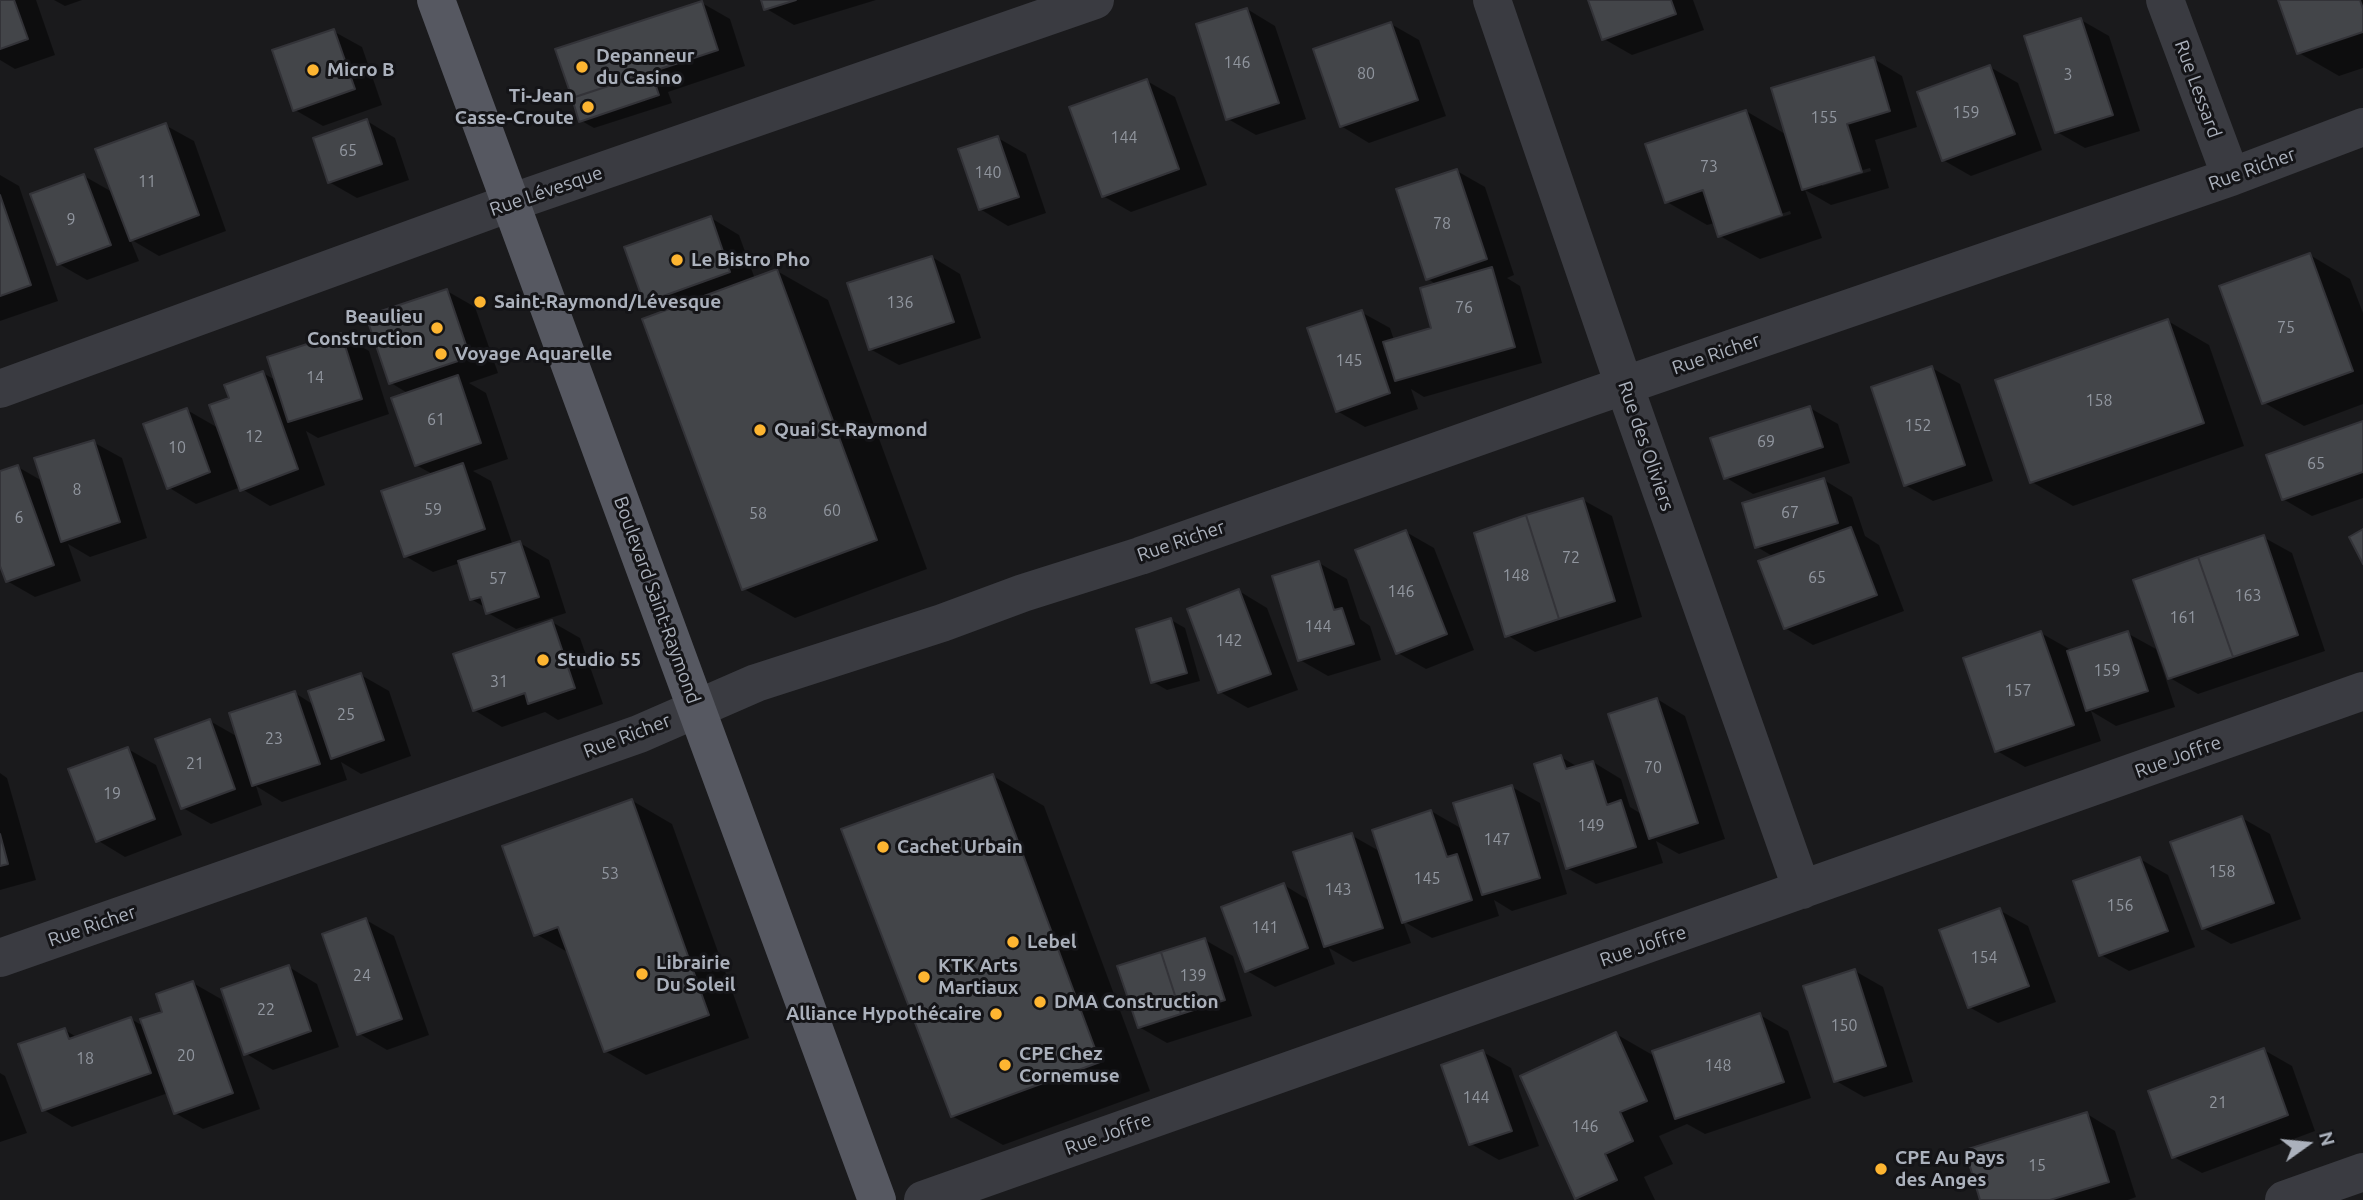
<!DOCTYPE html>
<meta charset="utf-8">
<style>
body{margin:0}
#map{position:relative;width:2363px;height:1200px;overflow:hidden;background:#1a1a1c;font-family:Ubuntu,sans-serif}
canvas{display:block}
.north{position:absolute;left:2272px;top:1109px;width:70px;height:70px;-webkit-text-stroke:5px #141417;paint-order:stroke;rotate:75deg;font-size:19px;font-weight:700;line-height:28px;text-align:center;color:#abb1bc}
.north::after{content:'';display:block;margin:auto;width:24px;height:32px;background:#abb1bc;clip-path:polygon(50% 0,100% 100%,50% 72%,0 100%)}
</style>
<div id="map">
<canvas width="2363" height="1200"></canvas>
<div class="north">N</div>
</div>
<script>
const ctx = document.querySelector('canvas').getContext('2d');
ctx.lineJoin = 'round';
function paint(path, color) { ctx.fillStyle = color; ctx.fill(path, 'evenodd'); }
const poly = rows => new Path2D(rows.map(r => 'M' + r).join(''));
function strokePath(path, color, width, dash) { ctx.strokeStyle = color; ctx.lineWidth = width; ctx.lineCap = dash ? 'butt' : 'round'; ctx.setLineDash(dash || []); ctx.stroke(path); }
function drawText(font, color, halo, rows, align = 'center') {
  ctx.font = font + ' Ubuntu,sans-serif'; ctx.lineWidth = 6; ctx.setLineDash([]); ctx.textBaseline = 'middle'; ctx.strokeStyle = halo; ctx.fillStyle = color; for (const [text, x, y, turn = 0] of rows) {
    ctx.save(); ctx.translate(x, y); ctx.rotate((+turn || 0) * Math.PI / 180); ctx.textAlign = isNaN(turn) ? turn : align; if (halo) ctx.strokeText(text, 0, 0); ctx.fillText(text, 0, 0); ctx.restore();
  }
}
const shadow = poly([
 [0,0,36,0,55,55,15,69,0,60],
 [54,0,82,0,65,6],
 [763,0,876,0,794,25,765,8],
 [1590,0,1693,0,1704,30,1632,55,1604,39],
 [2280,0,2363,0,2363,68,2339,76,2299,53],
 [702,3,730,19,745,66,668,92,672,103,594,128,580,120],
 [1247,9,1275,26,1306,119,1256,135,1228,119],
 [2081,20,2109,36,2140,131,2085,148,2057,132],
 [1391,24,1419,40,1446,116,1369,143,1341,126],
 [333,31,362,47,382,105,323,126,295,110],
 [1874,59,1902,76,1917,127,1875,140,1889,188,1831,205,1805,190,1822,238,1760,259,1720,236,1715,223,1707,225,1667,202,1746,111,1787,135],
 [1870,168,1871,171,1822,186,1822,182],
 [1790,211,1791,214,1747,229,1747,225],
 [1990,67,2018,83,2042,150,1971,176,1943,160],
 [1147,81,1175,97,1207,185,1131,212,1103,196],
 [367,121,395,138,409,180,357,198,329,182],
 [165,125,194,141,226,231,159,256,130,239,139,261,87,280,59,264,84,176,114,193],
 [998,138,1026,154,1046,213,1008,226,980,209],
 [1457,171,1485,187,1514,275,1507,278,1520,286,1542,363,1424,397,1411,389,1418,409,1365,427,1337,411,1361,312,1390,328,1394,340,1433,330,1437,285,1428,279],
 [0,175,19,186,58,301,0,321],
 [711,218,739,235,755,279,777,271,828,300,927,569,795,618,744,589,665,313,646,302],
 [2310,255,2350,279,2363,313,2363,404,2304,426,2263,402],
 [932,257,960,274,981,338,899,365,870,349],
 [447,291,475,307,498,373,469,383,486,393,508,459,473,471,491,481,513,546,520,543,549,560,566,613,516,629,488,613,486,608,471,599,460,563,433,572,405,556,434,475,416,465,409,394,391,383],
 [2168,321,2209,345,2244,446,2073,506,2032,482],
 [341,335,369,351,389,414,318,438,306,431,325,485,270,506,242,489,232,461,228,462,238,488,196,504,168,487,187,410,220,429,231,399,263,373,277,381],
 [1932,368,1960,384,1993,481,1933,501,1905,485],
 [1810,408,1838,424,1850,463,1753,494,1725,477],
 [2363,422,2363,498,2312,516,2283,499],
 [93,442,122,458,147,538,90,557,68,544,81,581,35,597,7,581,0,561,0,473,18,467,44,482],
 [1824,480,1852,497,1865,536,1879,545,1904,611,1813,645,1785,628,1774,557,1757,547],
 [1583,500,1612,516,1642,617,1535,652,1507,635],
 [1406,532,1434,548,1474,650,1426,669,1398,653],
 [2263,537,2292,553,2325,651,2198,694,2170,678],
 [1319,563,1347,579,1360,619,1370,626,1381,660,1328,676,1300,660],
 [1239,591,1267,608,1298,690,1248,708,1220,692],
 [1171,620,1185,628,1200,681,1167,690,1153,682],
 [552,622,580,638,603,704,558,720,545,712,502,727,474,710],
 [2041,633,2069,649,2070,652,2127,633,2156,649,2175,707,2116,726,2091,711,2101,741,2025,767,1997,751],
 [361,675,389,691,411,756,361,774,341,762,347,780,282,802,256,786,262,805,211,824,183,808,210,721,238,737,295,693,314,705],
 [1657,699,1685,716,1725,839,1679,854,1656,841,1663,863,1596,884,1567,868,1561,757,1578,767,1593,762,1621,779,1630,807,1643,815],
 [128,749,156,765,182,835,125,857,97,840],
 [0,773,7,778,36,880,0,890],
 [993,776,1044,806,1150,1091,1003,1145,952,1116],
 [1512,787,1540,803,1567,894,1512,911,1494,900,1499,916,1432,938,1403,921,1411,943,1353,962,1329,948,1335,964,1275,987,1247,971,1284,885,1310,901,1351,835,1381,852,1431,811,1464,830],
 [631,800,672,824,749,1038,646,1075,605,1051,569,953,536,934],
 [2242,818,2270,834,2301,919,2231,944,2203,928],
 [2140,859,2168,875,2195,947,2129,971,2101,955],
 [1999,910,2028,926,2056,1002,1998,1023,1969,1007],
 [366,920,394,936,429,1035,387,1050,358,1033],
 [1205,940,1233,956,1252,1016,1167,1043,1139,1027],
 [289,967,317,984,339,1047,273,1070,245,1053],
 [1855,971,1883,987,1913,1082,1864,1097,1836,1081],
 [193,983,221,999,260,1109,203,1129,175,1113,168,1093,72,1127,44,1110,65,1030,78,1038,131,1019,145,1027,165,1013],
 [1760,1015,1788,1031,1811,1098,1705,1134,1687,1124,1659,1136,1673,1164,1644,1177,1655,1200,1581,1200,1577,1197,1616,1034,1656,1057],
 [2264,1050,2292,1066,2315,1131,2202,1173,2174,1157],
 [1483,1052,1511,1068,1539,1146,1499,1160,1471,1144],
 [0,1073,5,1076,27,1133,0,1142],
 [2087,1114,2115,1131,2136,1197,2128,1200,1982,1200]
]);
const building = poly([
 [0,0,14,0,28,39,0,49,0,0],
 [761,0,796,0,764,10,761,0],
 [1588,0,1671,0,1676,14,1602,40,1588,0],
 [2278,0,2360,0,2363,9,2363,32,2297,54,2278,0],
 [702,1,718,50,572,98,555,49,702,1],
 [1247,8,1279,103,1226,120,1196,24,1247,8],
 [2081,18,2113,115,2055,133,2024,36,2081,18],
 [1391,22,1418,100,1340,127,1313,49,1391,22],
 [334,29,355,89,293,111,272,50,334,29],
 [1874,57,1890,111,1847,124,1862,172,1802,190,1771,88,1874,57],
 [1990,65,2015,134,1942,161,1917,92,1990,65],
 [651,72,659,95,579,122,572,98,651,72],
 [1147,79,1179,169,1102,197,1069,107,1147,79],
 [1746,110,1782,215,1718,237,1703,190,1665,203,1645,144,1746,110],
 [367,119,382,164,328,183,313,138,367,119],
 [166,123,199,215,130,241,95,149,166,123],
 [998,136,1019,197,979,210,958,149,998,136],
 [1457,169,1487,259,1426,280,1396,189,1457,169],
 [84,174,111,245,57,265,30,194,84,174],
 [0,195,31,285,0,296,0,195],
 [711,216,730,272,644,303,624,247,711,216],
 [2310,253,2353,371,2262,404,2219,286,2310,253],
 [932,256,954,322,869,350,847,283,932,256],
 [1492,267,1515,347,1395,381,1383,342,1431,328,1420,288,1492,267],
 [777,269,877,540,742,590,642,319,777,269],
 [447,289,470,357,389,384,366,316,447,289],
 [1362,310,1390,393,1336,412,1307,328,1362,310],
 [2168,319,2204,423,2030,483,1995,380,2168,319],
 [341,333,362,399,288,422,267,357,341,333],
 [1932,366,1965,465,1904,486,1871,387,1932,366],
 [263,371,298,469,240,491,209,405,229,398,224,385,263,371],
 [458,375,481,443,415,466,391,398,458,375],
 [1810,406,1823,447,1724,479,1710,438,1810,406],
 [187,408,210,472,167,489,143,424,187,408],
 [2363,421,2363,472,2282,500,2266,455,2363,421],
 [94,440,120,522,61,542,34,458,94,440],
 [463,463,485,529,404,557,381,491,463,463],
 [18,465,54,565,6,582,0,566,0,471,18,465],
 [1824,478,1838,523,1755,548,1742,503,1824,478],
 [1583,498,1615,601,1559,619,1526,515,1583,498],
 [1526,515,1559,619,1505,637,1474,533,1526,515],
 [1851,527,1877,595,1784,629,1758,561,1851,527],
 [2363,529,2363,564,2349,537,2363,529],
 [1406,530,1447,634,1396,654,1355,550,1406,530],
 [2264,535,2298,635,2233,657,2198,557,2264,535],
 [520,541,539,597,486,614,481,597,470,600,458,561,520,541],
 [2198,557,2233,657,2168,679,2133,580,2198,557],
 [1319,561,1334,610,1342,608,1354,644,1298,661,1272,576,1319,561],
 [1239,589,1271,674,1218,693,1187,609,1239,589],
 [1171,618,1187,673,1151,683,1136,629,1171,618],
 [552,620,575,688,528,704,525,693,473,711,453,654,552,620],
 [2041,631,2074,725,1995,752,1963,658,2041,631],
 [2128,631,2148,691,2086,711,2067,651,2128,631],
 [361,673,384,740,331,759,308,691,361,673],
 [295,691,320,764,252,786,229,713,295,691],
 [1657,698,1698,823,1649,839,1608,714,1657,698],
 [210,719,235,789,181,809,155,739,210,719],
 [128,747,155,819,96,842,68,769,128,747],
 [1561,755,1566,769,1593,761,1607,805,1621,800,1636,847,1566,869,1534,764,1561,755],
 [993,774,1100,1062,951,1117,841,829,993,774],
 [1512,785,1540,878,1482,895,1453,803,1512,785],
 [632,799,709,1015,604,1052,558,927,534,936,502,846,632,799],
 [1431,810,1447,857,1457,854,1472,900,1402,923,1372,830,1431,810],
 [2242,816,2274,903,2202,929,2170,842,2242,816],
 [1352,833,1383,928,1324,947,1293,852,1352,833],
 [0,834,8,864,0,866,0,834],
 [2140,857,2168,931,2099,956,2073,881,2140,857],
 [1284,883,1308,948,1245,972,1221,907,1284,883],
 [2000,908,2029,986,1968,1008,1939,930,2000,908],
 [366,918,402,1019,357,1035,322,934,366,918],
 [1205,938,1225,1000,1181,1014,1161,952,1205,938],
 [1161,952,1181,1014,1138,1028,1117,966,1161,952],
 [289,965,311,1031,244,1055,221,989,289,965],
 [1855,969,1886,1066,1834,1082,1803,986,1855,969],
 [193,981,233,1093,174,1114,140,1019,162,1012,156,994,193,981],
 [1760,1013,1784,1082,1675,1119,1652,1051,1760,1013],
 [131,1017,151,1073,42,1111,18,1044,65,1028,69,1039,131,1017],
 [1616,1032,1647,1101,1620,1112,1633,1141,1605,1154,1617,1180,1575,1199,1520,1076,1616,1032],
 [2264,1048,2288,1115,2172,1158,2148,1091,2264,1048],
 [1483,1050,1512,1131,1469,1145,1441,1065,1483,1050],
 [2087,1112,2109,1182,2050,1200,1980,1200,1965,1150,2087,1112]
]);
const minor = poly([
 [1492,0,1624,385,1802,890],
 [2165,0,2231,177],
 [0,389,510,203,1095,0],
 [0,958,639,734,756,683,942,623,1023,593,1140,556,1588,398,2231,177,2363,127],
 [923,1200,2363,691],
 [2284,1200,2363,1172]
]);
const major = poly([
 [436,0,877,1200]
]);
const markers = [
 [582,67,7,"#fdb531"],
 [313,70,7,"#fdb531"],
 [588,107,7,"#fdb531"],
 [677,260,7,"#fdb531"],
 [480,302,7,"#fdb531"],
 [437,328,7,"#fdb531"],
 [441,354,7,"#fdb531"],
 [760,430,7,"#fdb531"],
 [543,660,7,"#fdb531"],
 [883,847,7,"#fdb531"],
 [1013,942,7,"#fdb531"],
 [642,974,7,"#fdb531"],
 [924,977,7,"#fdb531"],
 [1040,1002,7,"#fdb531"],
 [996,1014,7,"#fdb531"],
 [1005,1065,7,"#fdb531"],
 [1881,1169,7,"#fdb531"]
];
const numberNames = [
 ["146",1237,63],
 ["80",1366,74],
 ["3",2068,75],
 ["159",1966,113],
 ["155",1824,118],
 ["144",1124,138],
 ["65",348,151],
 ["73",1709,167],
 ["140",988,173],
 ["11",147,182],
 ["9",71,220],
 ["78",1442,224],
 ["136",900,303],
 ["76",1464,308],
 ["75",2286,328],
 ["145",1349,361],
 ["14",315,378],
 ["158",2099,401],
 ["61",436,420],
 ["152",1918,426],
 ["12",254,437],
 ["69",1766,442],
 ["10",177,448],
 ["65",2316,464],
 ["8",77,490],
 ["59",433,510],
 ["60",832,511],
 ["67",1790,513],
 ["58",758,514],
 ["6",19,518],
 ["72",1571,558],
 ["148",1516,576],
 ["65",1817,578],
 ["57",498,579],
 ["146",1401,592],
 ["163",2248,596],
 ["161",2183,618],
 ["144",1318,627],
 ["142",1229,641],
 ["159",2107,671],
 ["31",499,682],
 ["157",2018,691],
 ["25",346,715],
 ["23",274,739],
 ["21",195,764],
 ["70",1653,768],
 ["19",112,794],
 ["149",1591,826],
 ["147",1497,840],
 ["158",2222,872],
 ["53",610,874],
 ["145",1427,879],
 ["143",1338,890],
 ["156",2120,906],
 ["141",1265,928],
 ["154",1984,958],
 ["24",362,976],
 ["139",1193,976],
 ["22",266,1010],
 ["150",1844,1026],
 ["20",186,1056],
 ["18",85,1059],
 ["148",1718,1066],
 ["144",1476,1098],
 ["21",2218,1103],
 ["146",1585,1127],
 ["15",2037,1166]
];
const poiNames = [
 ["Depanneur",596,56],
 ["du Casino",596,78],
 ["Micro B",327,70],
 ["Ti-Jean",574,96,"right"],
 ["Casse-Croute",574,118,"right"],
 ["Le Bistro Pho",691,260],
 ["Saint-Raymond/Lévesque",494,302],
 ["Beaulieu",423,317,"right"],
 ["Construction",423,339,"right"],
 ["Voyage Aquarelle",455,354],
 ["Quai St-Raymond",774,430],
 ["Studio 55",557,660],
 ["Cachet Urbain",897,847],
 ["Lebel",1027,942],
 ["Librairie",656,963],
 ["Du Soleil",656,985],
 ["KTK Arts",938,966],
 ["Martiaux",938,988],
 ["DMA Construction",1054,1002],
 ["Alliance Hypothécaire",982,1014,"right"],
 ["CPE Chez",1019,1054],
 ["Cornemuse",1019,1076],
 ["CPE Au Pays",1895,1158],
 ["des Anges",1895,1180]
];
const streetNames = [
 ["Rue Lessard",2198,89,70],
 ["Rue Richer",2252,169,-20],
 ["Rue Lévesque",546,191,-19],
 ["Rue Richer",1716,354,-19],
 ["Rue des Oliviers",1646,446,71],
 ["Rue Richer",1181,541,-19],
 ["Boulevard Saint-Raymond",657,600,70],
 ["Rue Richer",627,736,-21],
 ["Rue Joffre",2178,757,-20],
 ["Rue Richer",92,926,-19],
 ["Rue Joffre",1643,946,-19],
 ["Rue Joffre",1108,1134,-20]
];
paint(shadow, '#0007');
paint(building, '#434549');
strokePath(building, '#333338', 2);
strokePath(minor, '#3a3b41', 38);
strokePath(major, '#565861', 38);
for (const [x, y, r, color] of markers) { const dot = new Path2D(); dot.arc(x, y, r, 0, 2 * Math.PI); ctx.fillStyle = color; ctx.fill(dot); strokePath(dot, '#141417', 2.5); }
drawText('16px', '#91969f', null, numberNames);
drawText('bold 19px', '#abb1bc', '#141417', poiNames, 'left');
drawText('19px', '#abb1bc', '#141417', streetNames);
</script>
